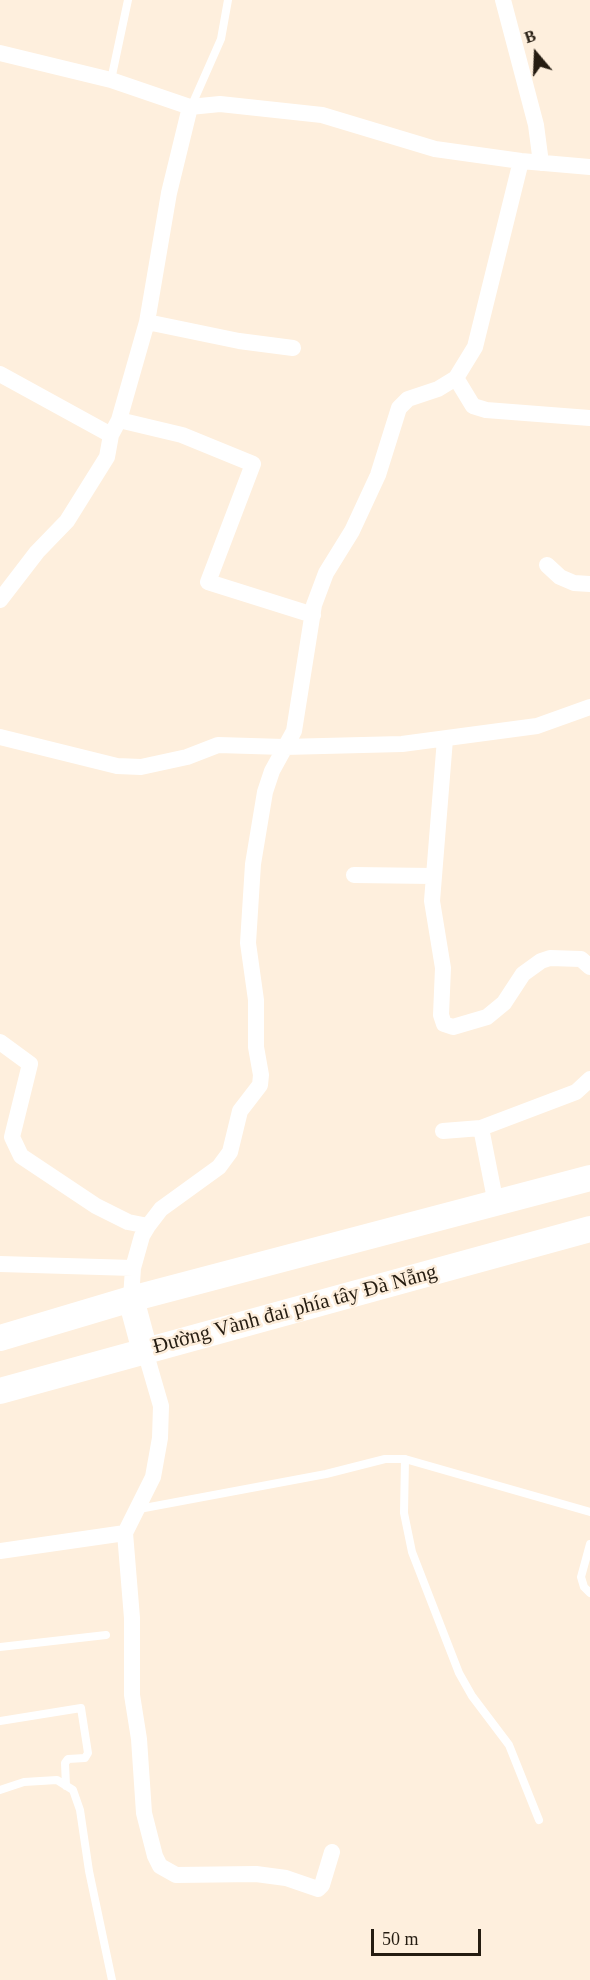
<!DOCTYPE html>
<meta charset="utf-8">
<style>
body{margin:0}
#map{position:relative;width:590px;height:1980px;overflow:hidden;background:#feefdd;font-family:Georgia,serif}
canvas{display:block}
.north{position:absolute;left:506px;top:24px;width:60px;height:60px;-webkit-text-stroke:4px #feefdd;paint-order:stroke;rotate:341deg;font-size:16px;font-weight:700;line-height:24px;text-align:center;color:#251c11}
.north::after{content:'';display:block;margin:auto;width:21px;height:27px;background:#251c11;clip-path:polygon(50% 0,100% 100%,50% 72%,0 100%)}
.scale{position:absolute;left:371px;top:1929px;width:110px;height:27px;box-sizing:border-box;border:3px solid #251c11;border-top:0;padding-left:8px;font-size:18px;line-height:21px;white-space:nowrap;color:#251c11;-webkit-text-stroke:4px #feefdd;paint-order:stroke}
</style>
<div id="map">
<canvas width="590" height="1980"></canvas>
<div class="north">B</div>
<div class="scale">50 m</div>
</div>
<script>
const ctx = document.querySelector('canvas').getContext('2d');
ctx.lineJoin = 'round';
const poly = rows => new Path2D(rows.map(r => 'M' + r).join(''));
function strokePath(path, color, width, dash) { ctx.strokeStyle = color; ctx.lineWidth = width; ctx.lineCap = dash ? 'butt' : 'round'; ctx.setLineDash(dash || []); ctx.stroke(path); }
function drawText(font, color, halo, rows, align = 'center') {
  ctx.font = font + ' Georgia,serif'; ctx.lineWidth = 5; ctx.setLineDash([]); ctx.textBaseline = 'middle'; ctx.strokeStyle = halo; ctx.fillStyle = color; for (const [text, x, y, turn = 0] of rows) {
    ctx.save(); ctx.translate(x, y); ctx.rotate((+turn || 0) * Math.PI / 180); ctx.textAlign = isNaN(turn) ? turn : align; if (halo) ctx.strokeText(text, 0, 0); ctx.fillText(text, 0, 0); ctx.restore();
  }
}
const service = poly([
 [111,80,128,0],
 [191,107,221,39,228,0],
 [405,1459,404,1513,412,1552,459,1673,472,1696,509,1745,539,1820],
 [139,1509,326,1474,385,1459,405,1459,590,1512],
 [590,1544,581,1577,584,1587,590,1593],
 [0,1647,106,1635],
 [0,1721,81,1708,88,1753,85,1758,68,1759,65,1763,66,1786],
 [0,1790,24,1782,57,1780,73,1790,80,1810,89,1871,112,1980]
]);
const minor = poly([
 [503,0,536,125,541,163],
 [0,53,111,80,190,107],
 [147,322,239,341,293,348],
 [0,374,111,435],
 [456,378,473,406,486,410,590,418],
 [119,420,182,435,253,464,208,582,313,615],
 [547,565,560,577,574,583,590,584],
 [0,600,37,552,67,521,107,457,111,435,119,420,147,322,169,193,190,107,220,104,322,115,435,149,521,161,590,167],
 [0,737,117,766,141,767,187,757,218,745,284,747,402,744,537,726,590,707],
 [445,739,432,901,443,968,441,1015,444,1024,453,1027,487,1017,504,1003,523,974,541,961,550,958,581,959,590,967],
 [354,875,433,876],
 [0,1042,30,1064,12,1137,21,1156,96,1206,128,1222,148,1226],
 [443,1131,481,1128],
 [496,1204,481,1128,576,1092,590,1079],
 [0,1264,133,1268],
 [131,1299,133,1268,142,1236,148,1226,161,1209,219,1167,230,1152,240,1111,260,1085,261,1075,256,1047,256,1000,248,943,253,864,265,792,272,771,294,731,314,605,326,573,352,531,378,475,399,408,408,399,438,389,456,378,475,347,521,161],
 [145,1351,161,1406,160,1438,153,1477,125,1533,132,1618,132,1695,139,1739,144,1813,155,1856,160,1866,176,1875,256,1874,286,1878,318,1889,322,1885,332,1852],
 [0,1551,125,1533]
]);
const primary = poly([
 [131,1299,145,1351],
 [0,1338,131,1299,590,1178],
 [0,1391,590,1229]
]);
const streetNames = [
 ["Đường Vành đai phía tây Đà Nẵng",295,1310,-15]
];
strokePath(service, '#fff', 8);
strokePath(minor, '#fff', 16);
strokePath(primary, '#fff', 26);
drawText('21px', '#251c11', '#feefdd', streetNames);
</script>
